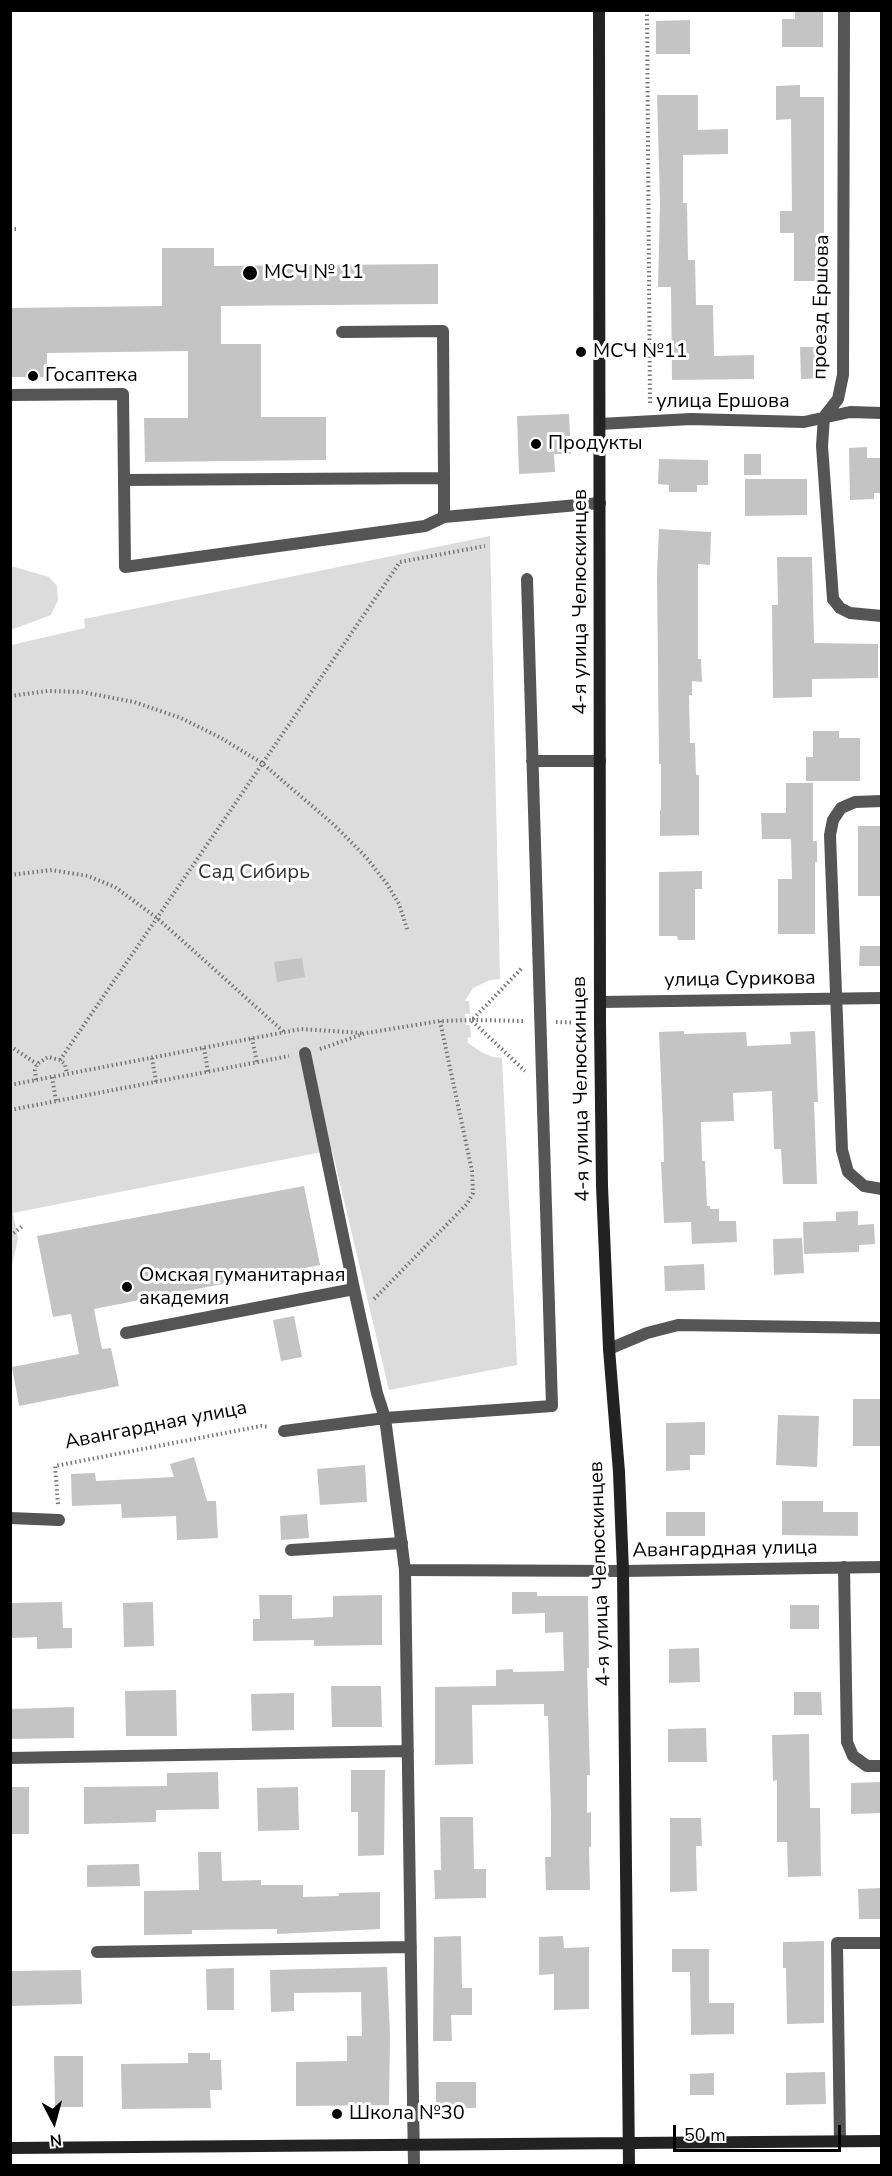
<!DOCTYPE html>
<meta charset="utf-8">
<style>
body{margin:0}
#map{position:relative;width:892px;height:2176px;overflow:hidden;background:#fff;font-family:"Nunito Sans",sans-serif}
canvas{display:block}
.frame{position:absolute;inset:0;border:12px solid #000;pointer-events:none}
.north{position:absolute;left:24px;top:2092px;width:60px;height:60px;-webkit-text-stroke:4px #fff;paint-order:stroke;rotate:174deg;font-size:16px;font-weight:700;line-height:24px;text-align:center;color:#000}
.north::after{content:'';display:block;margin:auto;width:21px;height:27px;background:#000;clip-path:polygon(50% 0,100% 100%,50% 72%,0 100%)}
.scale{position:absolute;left:673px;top:2125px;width:168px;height:27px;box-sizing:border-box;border:3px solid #000;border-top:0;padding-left:8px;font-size:18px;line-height:21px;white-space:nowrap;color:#000;-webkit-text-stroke:4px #fff;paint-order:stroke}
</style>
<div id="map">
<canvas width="892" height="2176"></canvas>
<div class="frame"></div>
<div class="north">N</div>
<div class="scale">50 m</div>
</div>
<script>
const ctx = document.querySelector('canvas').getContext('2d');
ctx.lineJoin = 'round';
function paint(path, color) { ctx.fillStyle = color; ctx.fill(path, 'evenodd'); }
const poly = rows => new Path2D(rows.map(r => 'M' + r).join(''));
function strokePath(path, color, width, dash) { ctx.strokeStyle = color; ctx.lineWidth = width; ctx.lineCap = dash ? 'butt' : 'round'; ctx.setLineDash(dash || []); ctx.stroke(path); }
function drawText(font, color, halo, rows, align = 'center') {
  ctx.font = font + ' "Nunito Sans",sans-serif'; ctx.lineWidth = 6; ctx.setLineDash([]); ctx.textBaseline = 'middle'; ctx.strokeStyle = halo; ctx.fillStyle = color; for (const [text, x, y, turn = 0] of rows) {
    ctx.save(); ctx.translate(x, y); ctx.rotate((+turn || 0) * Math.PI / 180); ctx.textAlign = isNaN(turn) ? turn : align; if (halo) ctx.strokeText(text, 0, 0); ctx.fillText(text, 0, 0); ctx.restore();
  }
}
const green = poly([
 [490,536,500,979,490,980,473,988,465,1001,469,1001,470,1014,465,1014,466,1025,470,1025,471,1037,467,1038,468,1043,483,1053,493,1057,502,1058,517,1365,389,1390,332,1150,13,1213,18,1239,11,1269,11,645,85,628,84,619],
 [11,566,49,577,57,586,58,600,51,615,11,630]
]);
const building = poly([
 [795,10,823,10,823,47,782,47,782,19,795,19],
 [690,20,690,54,656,54,656,21],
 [800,85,800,97,824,97,824,241,827,241,828,281,794,281,794,233,780,233,780,211,792,211,791,119,776,120,776,86],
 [657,95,698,95,698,130,728,129,728,154,683,155,683,203,687,203,688,260,695,260,696,305,713,305,714,356,754,355,754,379,672,380,671,287,658,287,660,203],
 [162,248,214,248,214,266,438,264,438,304,221,306,221,344,261,344,261,417,326,417,326,460,145,462,144,418,188,418,188,351,47,353,47,377,10,377,10,308,162,306],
 [800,347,826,347,826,378,801,379],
 [569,414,571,454,554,454,555,472,519,474,517,416],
 [867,447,867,458,882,458,882,493,874,493,874,499,850,500,849,448],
 [744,454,761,454,761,475,744,475],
 [659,459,708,460,708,485,697,485,697,492,669,492,669,485,658,484],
 [745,479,807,479,807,515,745,516],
 [659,529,711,532,710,565,698,564,698,659,701,659,702,682,692,681,692,695,689,695,690,743,695,743,696,775,699,775,699,835,660,836,660,810,661,810,661,764,659,764,657,574],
 [777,557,812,557,814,643,878,644,878,678,812,679,812,697,773,698,772,605,778,605],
 [813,731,839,731,839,738,860,738,860,781,806,781,806,757,813,757],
 [786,783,813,783,813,841,817,841,817,862,815,862,815,934,778,934,778,879,792,879,791,839,762,839,761,813,786,813],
 [858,826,882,826,882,896,858,896],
 [702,871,702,889,695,889,695,940,678,940,677,936,659,936,659,872],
 [860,946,882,946,882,966,859,966],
 [302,958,305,977,277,982,274,962],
 [684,1031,684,1034,746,1032,747,1046,791,1044,790,1032,815,1031,818,1102,814,1102,817,1184,783,1184,781,1149,774,1149,772,1091,733,1093,734,1121,701,1122,702,1161,705,1161,707,1206,710,1206,710,1209,719,1209,719,1221,736,1221,737,1242,692,1244,691,1222,664,1223,661,1162,664,1162,663,1126,659,1032],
 [304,1186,320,1265,94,1309,102,1349,111,1348,119,1386,19,1406,12,1367,79,1354,71,1314,53,1317,37,1236],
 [858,1211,858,1225,874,1224,875,1244,859,1245,859,1252,804,1254,803,1222,836,1221,836,1212],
 [802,1238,804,1273,774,1275,773,1239],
 [704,1264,705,1290,665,1291,664,1266],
 [294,1316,302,1357,281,1361,273,1320],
 [853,1399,882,1399,882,1446,853,1446],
 [778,1415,819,1416,817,1467,776,1465],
 [705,1422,705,1455,690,1455,690,1470,666,1471,666,1423],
 [194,1457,207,1501,216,1501,218,1538,177,1540,176,1516,122,1518,121,1504,72,1506,71,1474,95,1473,96,1481,174,1477,170,1464],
 [365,1465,367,1502,320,1505,317,1469],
 [782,1501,823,1501,823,1512,858,1512,858,1536,782,1535],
 [666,1512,705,1512,705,1536,666,1536],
 [307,1514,309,1538,281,1540,280,1516],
 [512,1592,537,1592,537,1596,588,1596,589,1668,587,1668,590,1775,587,1775,587,1813,591,1812,591,1847,589,1847,590,1890,546,1890,545,1857,551,1857,551,1813,548,1716,544,1716,544,1704,472,1705,473,1764,435,1765,435,1687,496,1686,496,1670,513,1669,513,1672,564,1671,563,1632,545,1633,545,1613,512,1614],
 [259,1595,292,1595,292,1619,333,1617,333,1596,382,1595,382,1645,314,1646,314,1640,253,1641,253,1619,260,1619],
 [62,1602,63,1628,72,1628,72,1648,37,1649,37,1637,10,1638,10,1603],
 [153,1602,154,1646,124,1647,123,1603],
 [790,1605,819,1605,819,1629,790,1629],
 [699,1648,700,1682,669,1683,669,1649],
 [331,1686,381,1686,382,1727,332,1727],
 [176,1690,177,1736,126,1736,125,1691],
 [794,1692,821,1692,822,1715,794,1715],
 [294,1693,294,1730,252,1731,251,1694],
 [74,1707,74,1738,10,1739,10,1709],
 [706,1728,707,1762,668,1762,668,1729],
 [809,1734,810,1808,820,1808,821,1876,788,1877,787,1842,777,1842,777,1780,773,1781,772,1735],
 [351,1770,385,1770,384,1855,358,1856,358,1812,351,1812],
 [218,1772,219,1809,156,1810,156,1822,84,1824,84,1787,167,1786,167,1773],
 [882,1782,882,1813,851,1814,851,1783],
 [10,1787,29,1787,29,1834,10,1834],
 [298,1787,299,1830,258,1831,257,1788],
 [440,1817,473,1817,474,1869,486,1869,486,1898,435,1899,434,1870,441,1870],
 [670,1818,701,1818,702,1846,696,1846,697,1891,670,1892],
 [198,1852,221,1852,222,1881,261,1880,261,1885,303,1885,303,1897,339,1896,339,1893,380,1892,380,1929,277,1934,277,1929,192,1930,192,1934,144,1935,144,1891,199,1890],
 [139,1864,140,1886,87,1887,87,1865],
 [882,1888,882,1919,859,1919,858,1889],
 [461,1936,462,1988,472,1988,472,2015,451,2015,452,2041,433,2041,434,1937],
 [563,1936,564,1948,589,1947,589,2009,554,2010,554,1974,539,1975,539,1937],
 [824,1941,824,2023,787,2024,786,1968,783,1968,783,1942],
 [672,1949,709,1949,709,2003,734,2003,734,2034,691,2035,690,1972,672,1972],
 [387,1967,390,2035,389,2105,296,2106,296,2062,347,2061,347,2036,362,2036,361,1992,294,1993,294,2011,271,2012,270,1970],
 [234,1968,234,2010,207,2010,206,1969],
 [81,1970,82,2004,10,2006,10,1971],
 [188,2053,210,2053,210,2060,221,2060,222,2090,210,2090,211,2108,122,2109,121,2064,188,2063],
 [54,2056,83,2056,83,2107,55,2107],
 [825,2072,826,2104,786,2105,786,2073],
 [714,2073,714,2095,690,2095,690,2074],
 [436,2082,476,2082,476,2108,436,2109]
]);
const path = poly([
 [647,10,650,406],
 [10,229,16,229],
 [10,696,48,691,82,692,134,702,181,718,221,738,262,763,333,824,366,857,387,884,399,904,408,932],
 [10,875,52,870,88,876,115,887,157,918,284,1032],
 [472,1020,525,1021],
 [472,1021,525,1071],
 [556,1022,585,1023],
 [252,1038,257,1063],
 [10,1046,37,1064],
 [204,1048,208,1072],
 [320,1049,366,1033,440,1021,472,1020,523,967],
 [152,1058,156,1082],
 [60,1060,400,562,485,546],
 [52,1077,56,1101],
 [36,1080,35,1070,37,1064,48,1057,60,1060,65,1064,67,1074],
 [10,1085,301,1029,363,1033],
 [10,1110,289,1056],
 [10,1236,24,1225],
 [374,1299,467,1204,473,1193,472,1171,440,1021],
 [58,1504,55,1466,261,1426,269,1427]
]);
const lane = poly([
 [342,332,443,331,444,478],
 [10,395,123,394,125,567,425,526,444,517,600,503],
 [124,480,444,478,444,517],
 [833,599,840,608,850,613,882,616],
 [532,761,600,761],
 [882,801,855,802,841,808,833,820,830,835,842,1150,848,1172,864,1186,882,1189],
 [354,1289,377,1393,385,1418,552,1406,527,579],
 [126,1333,354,1289,305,1053],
 [609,1349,647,1333,678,1325,882,1328],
 [291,1550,402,1543],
 [844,1567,847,1742,853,1756,867,1766,882,1766],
 [405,1570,414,2166],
 [10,1758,408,1751],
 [97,1952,411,1947],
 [840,2141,837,1943,882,1943]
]);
const street = poly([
 [600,424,691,419,804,422,850,412,882,413],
 [833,599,822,446,824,417,838,399,843,375,844,10],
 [600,1002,882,998],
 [284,1431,385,1418,405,1570,623,1571,882,1567],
 [10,1518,59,1520]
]);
const secondary = poly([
 [599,10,600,1023,602,1186,609,1349,619,1472,623,1571,629,2166],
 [10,2148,882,2141]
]);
const markers = [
 [250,273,8,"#000"],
 [581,352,6,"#000"],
 [33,376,6,"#000"],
 [536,444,6,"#000"],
 [127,1287,6,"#000"],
 [337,2114,6,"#000"]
];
const poiNames = [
 ["МСЧ № 11",264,273],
 ["МСЧ №11",593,352],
 ["Госаптека",45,376],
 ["Продукты",548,444],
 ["Омская гуманитарная",139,1276],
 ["академия",139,1299],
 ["Школа №30",349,2114]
];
const streetNames = [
 ["проезд Ершова",822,307,-89],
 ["улица Ершова",723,402],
 ["4-я улица Челюскинцев",581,602,-90],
 ["улица Сурикова",740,980,-1],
 ["4-я улица Челюскинцев",582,1089,-91],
 ["Авангардная улица",156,1426,-11],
 ["Авангардная улица",725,1550,-1],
 ["4-я улица Челюскинцев",601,1574,-92]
];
const parkNames = [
 ["Сад Сибирь",254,873]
];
paint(green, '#dcdcdc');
paint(building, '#c4c4c4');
strokePath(path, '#777', 4, [1.5, 3]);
strokePath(lane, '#555', 12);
strokePath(street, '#555', 12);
strokePath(secondary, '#222', 12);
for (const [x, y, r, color] of markers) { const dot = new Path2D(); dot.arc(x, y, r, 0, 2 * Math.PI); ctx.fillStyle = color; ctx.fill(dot); strokePath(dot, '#fff', 2); }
drawText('20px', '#000', '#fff', poiNames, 'left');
drawText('20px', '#000', '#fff', streetNames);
drawText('20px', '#333', '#fff', parkNames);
</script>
